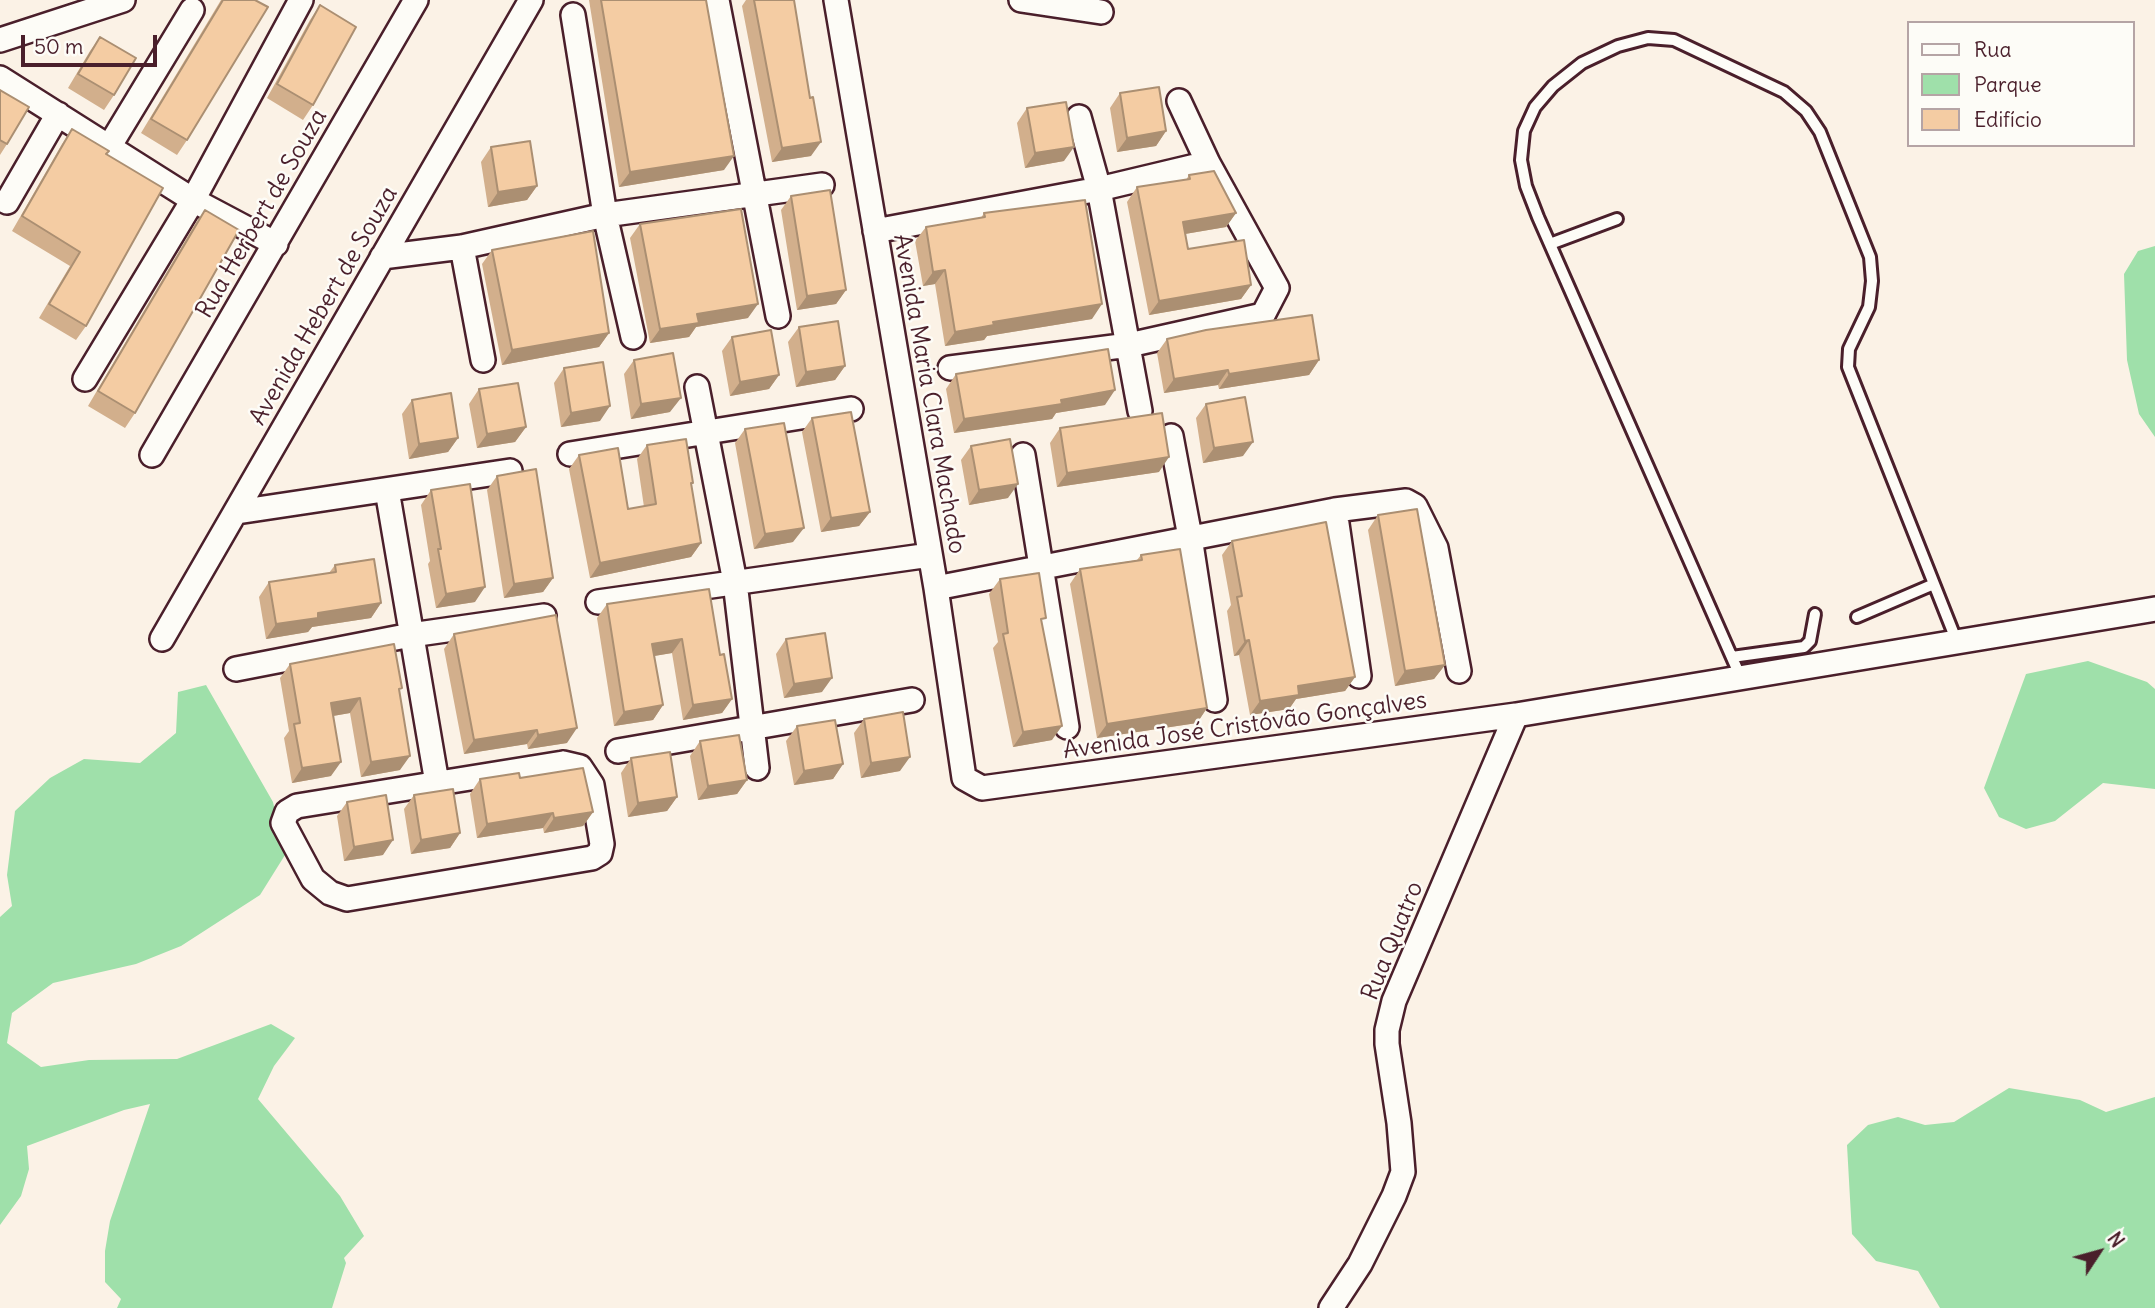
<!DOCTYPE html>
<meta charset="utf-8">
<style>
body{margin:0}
#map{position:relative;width:2155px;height:1308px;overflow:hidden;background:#fbf2e6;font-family:Delius,sans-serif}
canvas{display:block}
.legend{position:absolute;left:1907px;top:21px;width:228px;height:126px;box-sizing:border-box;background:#fdfcf7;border:2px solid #b5a4a5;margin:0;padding:9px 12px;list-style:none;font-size:21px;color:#4a1f2b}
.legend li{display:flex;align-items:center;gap:14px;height:35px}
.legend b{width:35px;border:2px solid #b5a4a5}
.north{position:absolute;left:2064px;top:1217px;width:70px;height:70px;-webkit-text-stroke:5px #fdfcf7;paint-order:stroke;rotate:54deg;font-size:19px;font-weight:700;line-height:28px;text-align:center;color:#4a1f2b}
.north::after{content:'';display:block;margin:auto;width:24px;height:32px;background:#4a1f2b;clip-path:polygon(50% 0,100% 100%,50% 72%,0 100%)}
.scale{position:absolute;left:21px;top:35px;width:136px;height:32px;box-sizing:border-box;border:4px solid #4a1f2b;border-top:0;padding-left:9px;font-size:21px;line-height:24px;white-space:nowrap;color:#4a1f2b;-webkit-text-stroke:5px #fdfcf7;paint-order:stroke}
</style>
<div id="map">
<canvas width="2155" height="1308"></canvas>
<ul class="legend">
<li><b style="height:9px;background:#fdfcf7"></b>Rua</li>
<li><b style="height:19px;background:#9fe0aa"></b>Parque</li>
<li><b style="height:19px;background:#f4cca3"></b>Edifício</li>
</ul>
<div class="north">N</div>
<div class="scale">50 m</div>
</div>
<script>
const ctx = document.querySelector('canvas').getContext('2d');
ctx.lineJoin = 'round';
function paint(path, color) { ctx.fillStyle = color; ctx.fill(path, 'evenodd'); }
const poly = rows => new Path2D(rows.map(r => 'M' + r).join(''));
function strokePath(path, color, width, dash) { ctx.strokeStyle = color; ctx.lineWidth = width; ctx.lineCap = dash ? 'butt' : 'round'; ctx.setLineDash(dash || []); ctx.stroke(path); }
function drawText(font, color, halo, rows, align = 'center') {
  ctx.font = font + ' Delius,sans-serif'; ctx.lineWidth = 5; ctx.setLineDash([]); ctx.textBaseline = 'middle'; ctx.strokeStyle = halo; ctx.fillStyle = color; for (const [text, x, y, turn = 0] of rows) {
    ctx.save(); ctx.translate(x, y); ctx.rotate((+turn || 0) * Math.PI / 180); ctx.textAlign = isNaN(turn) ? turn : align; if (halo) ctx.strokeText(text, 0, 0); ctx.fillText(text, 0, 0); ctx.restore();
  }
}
const green = poly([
 [2155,246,2155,437,2139,414,2127,360,2124,274,2138,251],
 [2088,661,2147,682,2155,689,2155,789,2103,783,2055,821,2026,829,1999,817,1984,788,2026,674],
 [206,685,273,802,285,855,260,895,181,946,136,964,53,983,12,1013,7,1043,41,1067,89,1060,177,1059,271,1024,295,1038,274,1066,258,1099,340,1196,364,1236,344,1258,346,1263,332,1308,117,1308,121,1299,105,1282,105,1251,110,1221,150,1104,124,1110,27,1146,29,1169,21,1196,0,1225,0,917,12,906,7,875,15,811,50,778,84,759,140,763,176,733,178,692],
 [2009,1088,2080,1100,2106,1112,2155,1097,2155,1308,1940,1308,1918,1271,1876,1261,1852,1234,1847,1145,1868,1125,1898,1117,1925,1125,1954,1122]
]);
const service = poly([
 [1550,244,1617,219],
 [1857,617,1934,584],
 [1732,657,1804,647,1810,641,1815,614],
 [1741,678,1538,217,1526,186,1521,160,1524,131,1535,107,1553,86,1582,63,1618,46,1648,38,1674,40,1784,92,1806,111,1820,132,1870,257,1872,281,1869,307,1849,349,1848,367,1957,642]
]);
const minor = poly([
 [717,0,778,316],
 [836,0,936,588,964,778,982,788,1516,715,2155,609],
 [1021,0,1101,12],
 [573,15,605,215,633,337],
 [0,40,123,0],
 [0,78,193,200,276,244],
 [1079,117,1099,189,1140,411],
 [109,147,192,10],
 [7,202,58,114],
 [875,231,1099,189,1208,163],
 [462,247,483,360],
 [382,257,462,247,605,215,822,185],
 [950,368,1129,345,1263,315,1277,288,1208,163,1179,101],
 [85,379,193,200,301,0],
 [697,387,735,582,757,768],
 [1171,436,1190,537,1215,700],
 [570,454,851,409],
 [152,455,416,0],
 [1023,455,1067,727],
 [387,490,437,783],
 [1335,510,1359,676],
 [237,512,510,471],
 [936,588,1335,510,1406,501,1415,506,1436,548,1459,671],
 [598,602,930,555],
 [162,639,531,0],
 [236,669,411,635,544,616],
 [618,751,912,700],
 [563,763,580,767,592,785,602,844,600,853,592,858,347,899,330,893,313,879,283,823,287,812,297,806,563,763],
 [1331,1308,1360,1264,1394,1196,1403,1172,1399,1123,1387,1044,1387,1030,1394,1001,1516,715]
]);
const wall = poly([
 [221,0,255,0,187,140,177,155,141,133],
 [589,0,706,0,724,170,619,187],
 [746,0,794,0,811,156,772,162,742,6],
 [320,5,313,105,303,120,267,98,310,20],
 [100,37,114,95,104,110,68,88,90,51],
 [0,90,7,144,0,155],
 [1120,93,1166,131,1156,146,1117,152,1110,108],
 [1027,108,1064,161,1025,168,1017,123],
 [72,129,106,154,86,326,76,340,39,318,70,266,12,231,62,144],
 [491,147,537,186,527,200,488,207,481,162],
 [1189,175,1236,213,1226,227,1185,234,1188,249,1251,285,1241,299,1149,315,1127,202,1137,187,1186,180],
 [791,196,846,290,836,304,797,310,781,210],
 [205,210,135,413,125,428,88,406,195,224],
 [984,213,1092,319,987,336,984,340,945,346,935,284,923,286,915,241,926,227,981,218],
 [640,224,748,318,696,327,689,337,650,343,630,238],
 [492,250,609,333,599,347,502,365,482,264],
 [799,327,845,366,835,380,796,387,788,342],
 [732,337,779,375,769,389,730,396,722,351],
 [1167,339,1319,360,1309,375,1219,389,1218,385,1164,393,1157,353],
 [634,360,670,412,631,419,624,374],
 [564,368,600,421,561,427,554,383],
 [956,374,1105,405,1056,413,1052,419,954,433,946,389],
 [479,389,526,427,515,442,477,448,469,404],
 [412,400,458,438,448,452,409,459,402,414],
 [1206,404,1243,456,1203,463,1196,418],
 [812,418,870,512,859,526,821,532,802,432],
 [1060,428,1159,472,1057,487,1050,443],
 [745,429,793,542,754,549,735,443],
 [647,445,691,486,701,543,691,557,590,578,569,469,579,455,628,509,644,507,637,459],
 [971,446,1008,498,969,505,961,460],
 [497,476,553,578,543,592,504,598,487,490],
 [431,490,475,602,436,608,428,564,430,561,421,505],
 [1378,515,1445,665,1434,679,1395,686,1368,530],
 [1232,541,1355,677,1345,691,1296,699,1289,709,1250,715,1239,655,1234,656,1227,611,1231,605,1222,555],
 [1141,555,1207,708,1197,723,1097,738,1070,584,1080,569,1137,560],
 [335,565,381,603,371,618,312,627,308,632,266,639,259,597,269,582,329,573],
 [1000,579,1042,624,1052,740,1013,747,993,648,998,642,989,594],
 [607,604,720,655,732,699,722,713,683,720,672,653,654,656,663,705,653,720,614,726,597,618],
 [454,634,567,743,528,749,527,744,464,754,444,649],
 [786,639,822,692,784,698,776,654],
 [290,664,399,692,400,770,361,777,350,713,333,716,331,776,292,783,284,738,289,731,280,678],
 [864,719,900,771,861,778,854,733],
 [797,726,843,764,833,779,794,785,786,741],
 [700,741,747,780,737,794,698,800,690,756],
 [631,758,677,797,667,811,628,817,621,773],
 [520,778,593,812,583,826,544,833,543,828,477,838,470,794,480,779],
 [414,795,460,833,450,848,411,854,404,809],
 [347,802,383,855,344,861,337,816]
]);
const shadedWall = poly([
 [1166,131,1156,146,1117,152,1127,138],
 [821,142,811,156,772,162,782,148],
 [1074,147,1064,161,1025,168,1035,153],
 [734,156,724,170,619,187,630,172],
 [537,186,527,200,488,207,498,192],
 [1236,213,1226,227,1173,236,1183,222],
 [945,270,935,284,923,286,933,272],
 [1251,285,1241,299,1149,315,1159,301],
 [846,290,836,304,797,310,807,296],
 [758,304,748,318,696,327,689,337,650,343,660,329,697,314],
 [1102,304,1092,319,987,336,984,340,945,346,955,332,993,322],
 [609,333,599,347,502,365,512,350],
 [1319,360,1309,375,1219,389,1229,374],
 [845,366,835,380,796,387,806,372],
 [1228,370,1218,385,1164,393,1174,379],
 [779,375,769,389,730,396,740,382],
 [1115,390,1105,405,1056,413,1052,419,954,433,964,419,1061,400],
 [681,398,670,412,631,419,641,404],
 [610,406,600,421,561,427,571,413],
 [526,427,515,442,477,448,487,434],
 [458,438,448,452,409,459,419,444],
 [1253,442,1243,456,1203,463,1214,448],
 [1169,457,1159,472,1057,487,1067,473],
 [1018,484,1008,498,969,505,979,490],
 [870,512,859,526,821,532,831,518],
 [804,528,793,542,754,549,765,534],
 [701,543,691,557,590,578,600,563],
 [553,578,543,592,504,598,514,584],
 [485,587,475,602,436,608,446,594],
 [381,603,371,618,312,627,308,632,266,639,276,624,318,613],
 [682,639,672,653,642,658,652,644],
 [1249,640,1239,655,1234,656,1245,641],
 [1445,665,1434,679,1395,686,1405,671],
 [1355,677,1345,691,1296,699,1289,709,1250,715,1260,701,1298,686],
 [832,678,822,692,784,698,794,684],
 [360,698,350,713,321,718,331,703],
 [732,699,722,713,683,720,693,705],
 [663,705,653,720,614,726,624,712],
 [1207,708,1197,723,1097,738,1107,724],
 [1062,726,1052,740,1013,747,1023,732],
 [577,728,567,743,528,749,538,735],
 [537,730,527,744,464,754,474,740],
 [410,756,400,770,361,777,371,762],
 [910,757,900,771,861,778,871,763],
 [341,762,331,776,292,783,302,768],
 [843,764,833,779,794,785,804,771],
 [747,780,737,794,698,800,708,786],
 [677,797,667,811,628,817,638,803],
 [593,812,583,826,544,833,554,818],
 [553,813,543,828,477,838,487,824],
 [460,833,450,848,411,854,421,840],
 [393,840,383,855,344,861,354,847]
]);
const building = poly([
 [223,0,255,0,268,7,187,140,151,119,223,0],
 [601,0,706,0,734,156,630,172,601,0],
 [754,0,794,0,810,98,813,97,821,142,782,148,754,0],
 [320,5,356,27,313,105,277,84,320,5],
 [100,37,136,58,114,95,78,74,100,37],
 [1159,87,1166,131,1127,138,1120,93,1159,87],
 [0,90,29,107,7,144,0,140,0,90],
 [1066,102,1074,147,1035,153,1027,108,1066,102],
 [72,129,109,151,106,154,163,188,86,326,49,304,80,252,22,216,72,129],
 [530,141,537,186,498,192,491,147,530,141],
 [1214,171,1236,213,1183,222,1188,249,1244,240,1251,285,1159,301,1137,187,1190,179,1189,175,1214,171],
 [830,190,846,290,807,296,791,196,830,190],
 [1085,200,1102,304,993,322,994,325,955,332,945,270,933,272,926,227,985,217,984,213,1085,200],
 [741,209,758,304,697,314,699,323,660,329,640,224,741,209],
 [205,210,239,230,135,413,98,391,205,210],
 [593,231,609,333,512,350,492,250,593,231],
 [1312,315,1319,360,1229,374,1228,370,1174,379,1167,339,1206,330,1312,315],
 [838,321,845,366,806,372,799,327,838,321],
 [771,330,779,375,740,382,732,337,771,330],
 [1108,349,1115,390,1061,400,1062,404,964,419,956,374,1108,349],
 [673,353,681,398,641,404,634,360,673,353],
 [603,362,610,406,571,413,564,368,603,362],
 [518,383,526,427,487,434,479,389,518,383],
 [451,393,458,438,419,444,412,400,451,393],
 [1245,397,1253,442,1214,448,1206,404,1245,397],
 [851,412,870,512,831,518,812,418,851,412],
 [1162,413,1169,457,1067,473,1060,428,1162,413],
 [784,423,804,528,765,534,745,429,784,423],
 [686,439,693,483,691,483,701,543,600,563,579,455,618,448,628,509,656,504,647,445,686,439],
 [1010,439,1018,484,979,490,971,446,1010,439],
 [536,469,553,578,514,584,497,476,536,469],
 [470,484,485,587,446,594,438,549,441,549,431,490,470,484],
 [1417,509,1445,665,1405,671,1378,515,1417,509],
 [1326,522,1355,677,1298,686,1299,695,1260,701,1249,640,1245,641,1237,597,1242,596,1232,541,1326,522],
 [1180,549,1207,708,1107,724,1080,569,1142,560,1141,555,1180,549],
 [374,559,381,603,318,613,318,618,276,624,269,582,336,572,335,565,374,559],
 [1039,573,1046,618,1041,619,1062,726,1023,732,1003,634,1008,633,1000,579,1039,573],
 [709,589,720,655,724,654,732,699,693,705,682,639,652,644,663,705,624,712,607,604,709,589],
 [556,615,577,728,538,735,537,730,474,740,454,634,556,615],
 [825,633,832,678,794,684,786,639,825,633],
 [394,644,402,688,399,689,410,756,371,762,360,698,331,703,341,762,302,768,294,724,300,723,290,664,394,644],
 [903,712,910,757,871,763,864,719,903,712],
 [835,720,843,764,804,771,797,726,835,720],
 [739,735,747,780,708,786,700,741,739,735],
 [670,752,677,797,638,803,631,758,670,752],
 [583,768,593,812,554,818,553,813,487,824,480,779,519,773,520,778,583,768],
 [453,789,460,833,421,840,414,795,453,789],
 [386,795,393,840,354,847,347,802,386,795]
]);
const streetNames = [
 ["Rua Herbert de Souza",262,214,-60],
 ["Avenida Hebert de Souza",324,306,-60],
 ["Avenida Maria Clara Machado",929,394,80],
 ["Avenida José Cristóvão Gonçalves",1245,726,-8],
 ["Rua Quatro",1393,941,-68]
];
paint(green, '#9fe0aa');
strokePath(service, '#4a1f2b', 16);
strokePath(minor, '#4a1f2b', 28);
strokePath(service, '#fdfcf7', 10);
strokePath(minor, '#fdfcf7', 23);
paint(wall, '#d2af8c');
paint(shadedWall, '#ab8f72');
paint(building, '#f4cca3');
strokePath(building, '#ab8f72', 2);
drawText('24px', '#4a1f2b', '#fdfcf7', streetNames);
</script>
